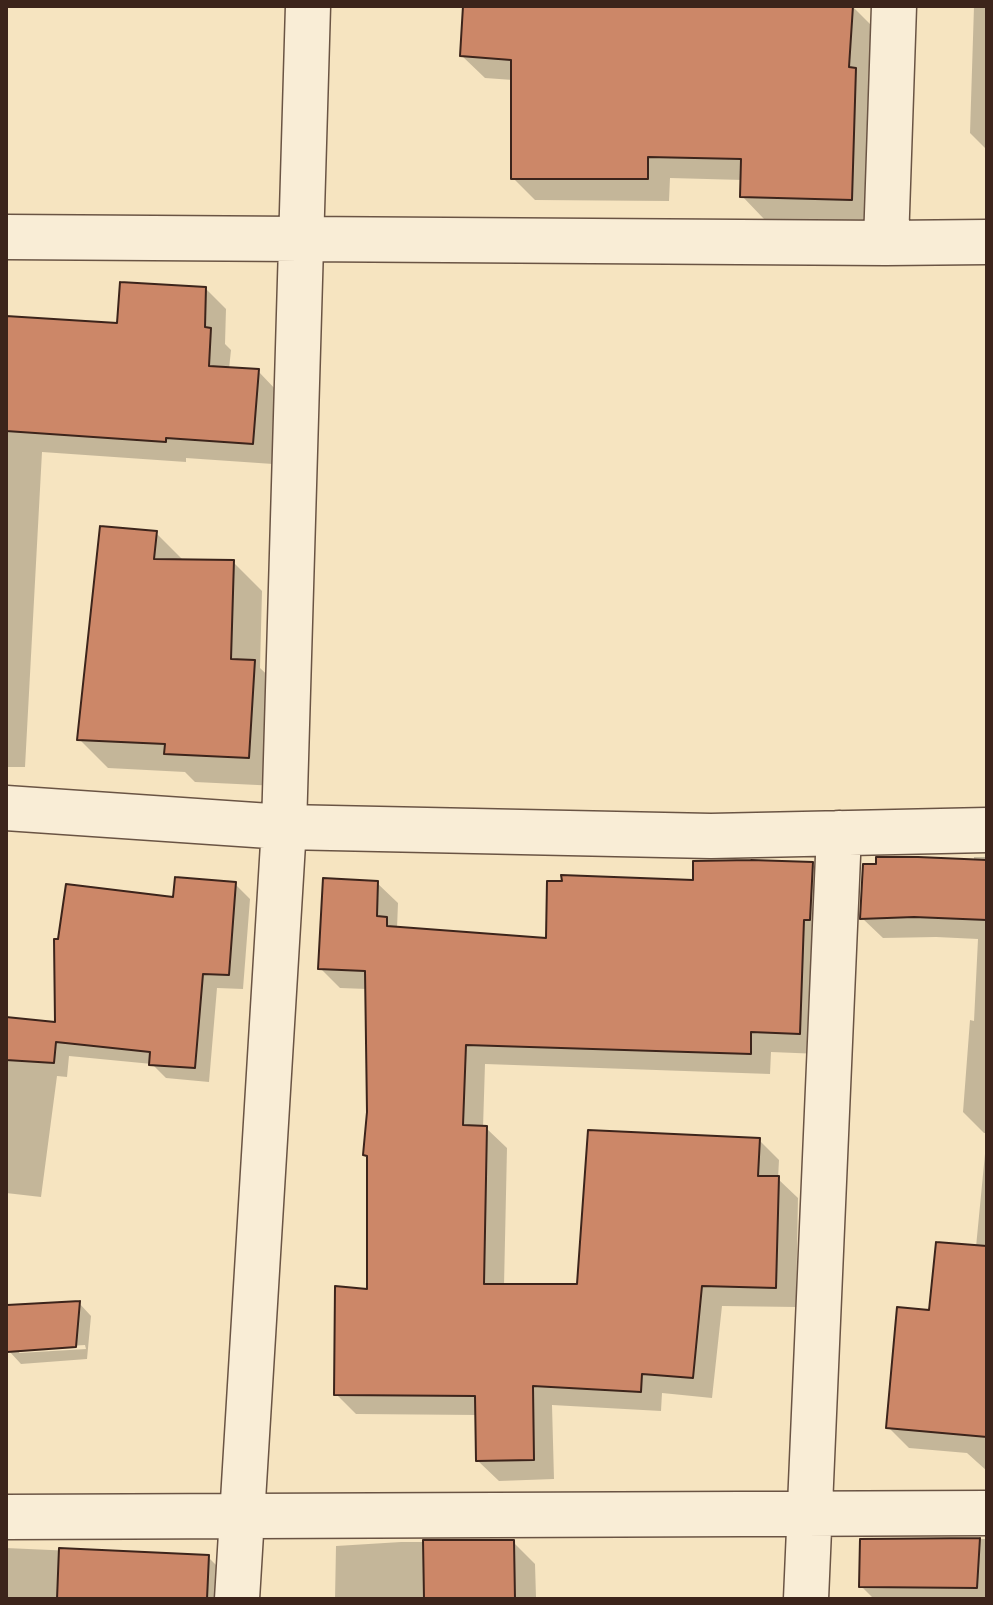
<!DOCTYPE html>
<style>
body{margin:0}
#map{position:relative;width:993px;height:1605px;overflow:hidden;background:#f6e4c0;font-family:"Libre Bodoni",serif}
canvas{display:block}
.frame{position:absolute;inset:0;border:8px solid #3c241b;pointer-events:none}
</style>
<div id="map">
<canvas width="993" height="1605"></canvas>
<div class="frame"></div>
</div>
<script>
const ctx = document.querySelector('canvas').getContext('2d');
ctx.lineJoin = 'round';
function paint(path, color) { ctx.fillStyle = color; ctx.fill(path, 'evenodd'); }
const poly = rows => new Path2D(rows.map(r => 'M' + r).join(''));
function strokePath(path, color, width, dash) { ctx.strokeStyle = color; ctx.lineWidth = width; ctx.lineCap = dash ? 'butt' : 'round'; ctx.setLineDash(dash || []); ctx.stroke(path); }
const shadow = poly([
 [465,6,852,6,875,29,874,221,764,219,742,196,743,180,670,178,669,201,535,200,513,178,513,80,485,78,462,56],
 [974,6,987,6,987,150,970,133],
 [206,289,226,309,225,344,231,350,229,369,258,371,278,392,273,464,186,458,186,462,42,452,25,767,6,767,6,318,119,325],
 [156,533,184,561,233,562,262,591,260,668,283,690,278,786,195,782,185,772,108,768,79,739],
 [974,857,987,857,987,1471,967,1453,909,1448,888,1427,931,1312,976,1247,987,1133,984,1133,963,1112,970,1020,974,1021,978,939,936,937,883,938,862,918,974,861],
 [812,864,832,885,820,1054,771,1052,770,1074,485,1064,483,1128,486,1128,507,1148,504,1286,579,1286,759,1140,779,1160,778,1179,798,1198,796,1307,722,1306,712,1398,662,1393,661,1411,552,1405,554,1479,499,1481,478,1461,477,1415,356,1414,336,1394,369,1292,369,1159,365,1155,369,1112,367,989,340,988,320,968,377,883,398,903,397,929,548,940,694,882],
 [235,884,250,899,243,989,217,988,209,1082,166,1078,152,1064,69,1056,67,1077,57,1076,41,1197,6,1193,6,1019,57,1024,175,899],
 [79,1303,91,1316,87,1359,21,1364,9,1351],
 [85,1345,86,1349,19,1353,19,1349],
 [987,1539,987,1599,874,1599,861,1586,862,1540],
 [401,1542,513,1542,535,1564,536,1597,563,1599,335,1599,336,1546],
 [6,1548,208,1557,233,1582,233,1599,6,1599]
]);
const building = poly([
 [463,6,853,6,849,67,856,68,852,200,740,197,741,159,648,157,648,179,511,179,511,60,460,56,463,6],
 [120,282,206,287,205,327,211,328,209,366,259,369,253,444,166,438,166,442,6,431,6,316,117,323,120,282],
 [100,526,157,531,154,559,234,560,231,659,255,660,249,758,164,754,165,744,77,740,100,526],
 [876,857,918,857,987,860,987,920,914,917,860,919,863,864,876,864,876,857],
 [751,860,813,862,810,920,804,920,800,1034,751,1032,751,1054,466,1045,463,1125,487,1126,484,1284,577,1284,588,1130,760,1138,758,1176,779,1176,776,1288,702,1286,693,1378,642,1374,641,1392,533,1386,534,1460,476,1461,475,1396,334,1395,335,1286,367,1289,367,1156,363,1155,367,1112,365,971,318,969,323,878,378,881,377,916,387,917,387,926,546,938,547,881,562,881,561,875,693,880,693,861,751,860],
 [175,877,236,882,229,975,203,974,195,1068,149,1065,150,1052,56,1042,54,1063,6,1060,6,1017,55,1022,54,939,58,939,66,884,173,897,175,877],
 [936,1242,987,1246,987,1437,886,1428,897,1307,929,1310,936,1242],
 [80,1301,76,1347,7,1352,7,1305,80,1301],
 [980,1538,977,1588,859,1587,860,1539,980,1538],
 [423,1540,514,1540,515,1599,424,1599,423,1540],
 [59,1548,209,1555,207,1599,57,1599,59,1548]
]);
const street = poly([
 [6,237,886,243,987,242],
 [886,243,894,6],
 [6,808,284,827,711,836,987,830],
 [6,1517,987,1513],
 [237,1599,284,827,308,6],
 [806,1599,839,833]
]);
paint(shadow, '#0003');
paint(building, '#cc8768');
strokePath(building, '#3c241b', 2);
strokePath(street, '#6a5444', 47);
strokePath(street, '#f9edd6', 44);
</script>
